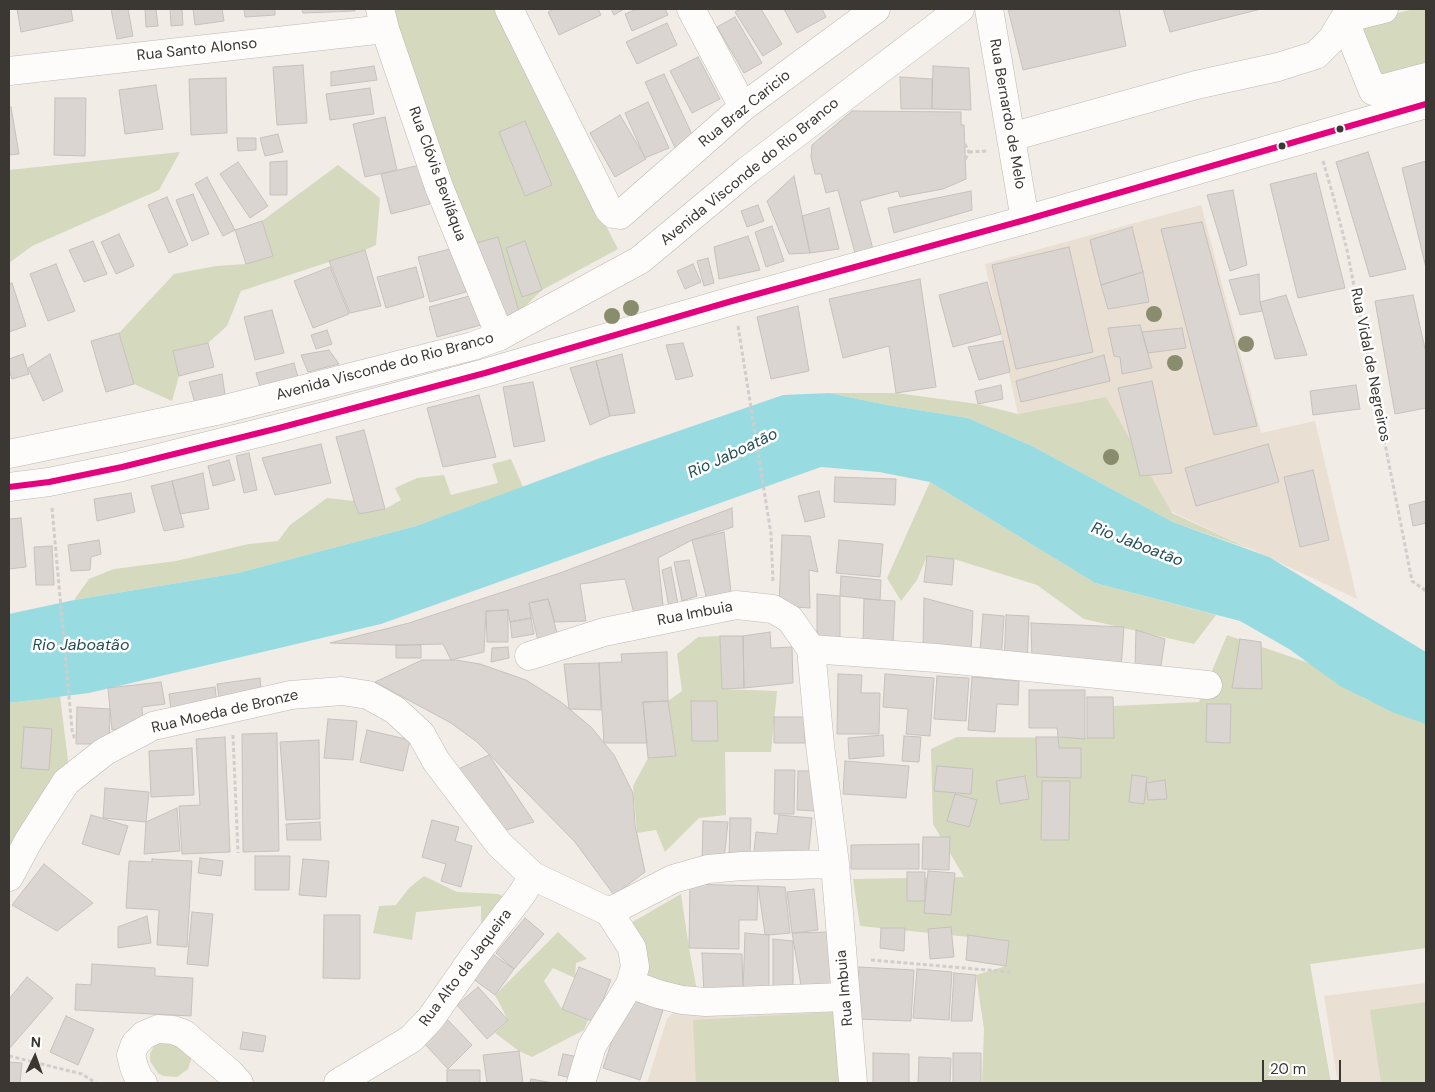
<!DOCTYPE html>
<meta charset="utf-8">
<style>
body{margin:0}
#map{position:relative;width:1435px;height:1092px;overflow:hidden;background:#f2ece6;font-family:"DM Sans",sans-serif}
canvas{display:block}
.frame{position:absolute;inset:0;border:10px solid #3b3732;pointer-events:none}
.north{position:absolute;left:10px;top:1032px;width:50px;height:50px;-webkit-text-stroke:4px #fff;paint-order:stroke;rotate:3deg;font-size:14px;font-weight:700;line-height:20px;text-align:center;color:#3b3732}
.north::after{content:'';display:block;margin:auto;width:18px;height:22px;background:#3b3732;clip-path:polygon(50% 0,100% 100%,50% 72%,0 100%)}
.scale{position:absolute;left:1262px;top:1060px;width:79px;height:22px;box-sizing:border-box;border:2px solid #3b3732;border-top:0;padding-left:6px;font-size:15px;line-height:18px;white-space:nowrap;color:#3b3732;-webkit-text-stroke:4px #fff;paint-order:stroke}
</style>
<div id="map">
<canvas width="1435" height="1092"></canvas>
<div class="frame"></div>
<div class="north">N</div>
<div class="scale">20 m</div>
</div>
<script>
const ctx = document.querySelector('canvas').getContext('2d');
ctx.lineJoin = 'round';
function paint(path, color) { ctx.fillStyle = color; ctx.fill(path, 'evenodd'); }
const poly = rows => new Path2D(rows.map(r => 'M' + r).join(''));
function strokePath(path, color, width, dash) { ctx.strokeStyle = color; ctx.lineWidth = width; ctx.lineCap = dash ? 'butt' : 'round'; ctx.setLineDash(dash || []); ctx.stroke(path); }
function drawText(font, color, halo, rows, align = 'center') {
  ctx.font = font + ' "DM Sans",sans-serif'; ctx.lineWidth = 5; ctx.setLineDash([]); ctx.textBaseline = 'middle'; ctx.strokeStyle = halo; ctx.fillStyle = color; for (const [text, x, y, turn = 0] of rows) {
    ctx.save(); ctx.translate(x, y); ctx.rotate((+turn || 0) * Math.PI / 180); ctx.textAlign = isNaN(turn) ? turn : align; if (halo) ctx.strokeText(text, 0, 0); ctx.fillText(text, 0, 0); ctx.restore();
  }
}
const education = poly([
 [1201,205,1261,433,1315,421,1357,599,1132,493,1106,397,1018,414,985,264],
 [1426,983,1426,1083,1338,1083,1324,996],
 [835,1002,839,1083,647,1083,667,1019,673,1012,698,1005]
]);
const green = poly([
 [391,9,494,9,618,249,542,290,519,312,500,319],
 [1414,9,1426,9,1426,77,1373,91,1353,24],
 [180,152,159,190,32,246,9,263,9,170],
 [338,165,380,198,376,245,365,250,241,291,227,326,208,343,173,351,179,376,172,401,134,384,119,333,174,274,216,266,246,264,273,256,262,221],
 [829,393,896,393,978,404,1018,414,1106,397,1172,513,1250,549,1173,522,1032,446,968,418,887,405],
 [511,459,523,487,416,526,238,573,74,600,89,579,114,569,176,561,249,544,278,541,290,525,327,498,354,501,359,514,385,509,401,500,395,488,417,478,444,475,451,495,498,483,492,464],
 [930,482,1095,583,1216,615,1194,644,1084,619,1037,585,954,559,927,556,917,580,901,601,887,578],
 [1227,635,1309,663,1365,699,1426,723,1426,948,1310,964,1331,1083,982,1083,984,1029,976,975,1006,966,1009,941,860,926,853,879,964,877,933,824,931,749,957,737,1114,738,1114,706,1199,702],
 [720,636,722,689,777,691,771,752,725,752,726,815,699,818,665,852,656,830,637,833,633,786,648,758,676,756,668,701,682,691,677,654,698,637],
 [60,696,69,769,9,863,9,703],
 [424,876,457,892,499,894,508,900,481,936,481,906,416,912,412,940,373,933,379,906,396,905,409,888],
 [681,894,689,948,698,996,660,988,639,971,629,924],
 [558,932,587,959,576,963,575,978,553,968,544,981,562,1009,588,1020,584,1030,532,1057,519,1051,495,1033,508,1020,495,995],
 [1426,1002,1426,1083,1381,1083,1370,1010],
 [836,1012,839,1083,696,1083,693,1020],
 [168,1036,192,1056,188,1069,177,1077,163,1076,158,1073,150,1061,150,1054,156,1041]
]);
const water = poly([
 [829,393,887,405,968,418,1032,446,1173,522,1269,557,1426,652,1426,724,1392,712,1340,686,1289,649,1240,621,1095,583,930,482,879,472,821,467,381,624,89,693,9,703,9,614,74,600,238,573,416,526,600,458,783,395]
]);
const building = poly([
 [17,9,71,9,73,21,21,32,17,9],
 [111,9,128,9,133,36,117,39,111,9],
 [145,9,156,9,158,26,146,27,145,9],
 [170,9,182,9,183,25,171,26,170,9],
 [193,9,222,9,224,21,195,25,193,9],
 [244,9,275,9,275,15,245,17,244,9],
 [302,9,355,9,355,11,303,13,302,9],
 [554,9,598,9,601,15,559,35,548,12,554,9],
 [611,9,624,9,614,15,611,9],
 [637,9,665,9,668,15,632,31,625,14,637,9],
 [740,9,761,9,782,44,763,56,735,12,740,9],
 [784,9,822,9,826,17,797,33,784,9],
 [1008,9,1119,9,1126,46,1023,70,1008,9],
 [1163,9,1261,9,1170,32,1163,9],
 [735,17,762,63,744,73,717,27,735,17],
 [667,23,677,45,637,64,626,42,667,23],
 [698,57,720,99,692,113,670,71,698,57],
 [303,65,307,123,277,125,273,67,303,65],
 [374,66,377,80,331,86,331,72,374,66],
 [933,66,969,68,971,110,932,109,933,66],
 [664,74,695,141,676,150,645,82,664,74],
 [900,77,932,79,932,109,901,109,900,77],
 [226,78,227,133,191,135,189,79,226,78],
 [156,85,163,129,125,134,119,90,156,85],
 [370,88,374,114,330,120,326,94,370,88],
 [55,98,86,98,85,156,54,155,55,98],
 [648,102,669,148,645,158,625,113,648,102],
 [11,107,19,154,9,155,9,108,11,107],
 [852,111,961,112,961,125,964,125,966,179,943,189,900,197,898,191,860,201,873,249,855,253,838,190,826,193,821,174,815,174,811,157,812,145,852,111],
 [620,115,646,159,615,177,590,133,620,115],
 [385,117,397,170,365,177,353,124,385,117],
 [525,121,552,185,525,196,499,132,525,121],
 [278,134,283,152,265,156,260,138,278,134],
 [237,138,256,138,256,150,238,151,237,138],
 [1368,152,1406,269,1370,277,1336,162,1368,152],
 [287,161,287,195,270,195,270,162,287,161],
 [1426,161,1426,268,1402,168,1426,161],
 [238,162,268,206,250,218,220,174,238,162],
 [420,165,430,204,391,214,381,174,420,165],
 [1316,173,1345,288,1298,298,1270,184,1316,173],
 [794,176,810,253,789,254,767,201,794,176],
 [207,177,235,230,223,236,195,184,207,177],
 [1233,190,1247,265,1230,271,1207,195,1233,190],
 [971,191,972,210,894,233,888,208,971,191],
 [193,194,209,234,192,241,176,200,193,194],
 [167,197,188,245,169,253,148,205,167,197],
 [758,205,764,221,747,227,741,211,758,205],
 [829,208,839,249,810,253,802,216,829,208],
 [262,221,273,256,246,264,235,230,262,221],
 [1202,222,1257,426,1214,435,1161,229,1202,222],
 [772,226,784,261,766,267,755,232,772,226],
 [1132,227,1143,272,1101,285,1090,240,1132,227],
 [119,234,134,266,116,274,101,242,119,234],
 [748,236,760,270,719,279,714,247,748,236],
 [498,237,519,312,500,319,473,244,498,237],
 [93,241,107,274,84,282,69,250,93,241],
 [525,241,542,290,522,297,506,248,525,241],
 [1069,247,1093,352,1016,369,992,265,1069,247],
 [454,248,466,292,430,302,418,257,454,248],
 [365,250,381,306,350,313,329,261,365,250],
 [708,258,714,283,704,286,697,261,708,258],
 [56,264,75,311,48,321,30,274,56,264],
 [693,264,701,282,685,289,677,271,693,264],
 [330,267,349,314,313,328,294,281,330,267],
 [416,267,424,297,386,308,377,277,416,267],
 [1143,272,1149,302,1108,309,1101,285,1143,272],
 [1259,274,1260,302,1262,311,1240,315,1229,280,1259,274],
 [920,279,936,387,896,393,889,346,843,358,829,299,920,279],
 [987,282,1001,334,953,347,939,295,987,282],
 [12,283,26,326,9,332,9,284,12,283],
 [473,295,481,325,437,337,429,307,473,295],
 [1286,295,1307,355,1275,359,1260,302,1286,295],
 [1413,295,1426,353,1426,408,1395,414,1375,301,1413,295],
 [798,306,809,371,771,379,757,317,798,306],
 [272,310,284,353,255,360,244,317,272,310],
 [1140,325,1152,368,1122,374,1120,357,1114,356,1108,328,1140,325],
 [1182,328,1186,348,1148,353,1142,332,1182,328],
 [327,330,332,344,316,349,311,335,327,330],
 [119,333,134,384,106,392,91,341,119,333],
 [1003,341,1010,372,979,380,968,347,1003,341],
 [208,343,214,367,179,376,173,351,208,343],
 [683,343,693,376,676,380,666,345,683,343],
 [329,350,339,364,308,372,301,355,329,350],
 [23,354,29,374,12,379,9,370,9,359,23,354],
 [50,354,63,391,43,401,28,368,50,354],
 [622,354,635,413,610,416,596,361,622,354],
 [1104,355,1110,381,1021,402,1016,381,1104,355],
 [596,361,610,416,590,425,570,368,596,361],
 [294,363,299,381,262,393,256,373,294,363],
 [222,374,226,401,196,407,189,382,222,374],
 [1152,381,1172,473,1140,476,1118,388,1152,381],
 [533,382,545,441,514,447,503,387,533,382],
 [1001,385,1003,399,978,404,975,391,1001,385],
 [1356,385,1360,409,1313,415,1310,391,1356,385],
 [479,395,496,457,443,467,427,408,479,395],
 [364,430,385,509,359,514,354,501,336,437,364,430],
 [321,444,331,483,275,495,262,458,321,444],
 [1268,444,1279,482,1196,506,1185,468,1268,444],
 [249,453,257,490,244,493,236,456,249,453],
 [229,460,235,480,213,486,208,466,229,460],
 [1313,470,1329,540,1300,547,1284,477,1313,470],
 [203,473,209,509,180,514,172,481,203,473],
 [835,477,896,479,895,505,834,502,835,477],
 [172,481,184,527,164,531,151,486,172,481],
 [819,491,825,517,805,522,798,496,819,491],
 [131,493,135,512,97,521,94,499,131,493],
 [1426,501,1426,523,1413,526,1409,505,1426,501],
 [732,508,733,527,692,540,658,558,664,615,636,621,625,579,580,584,586,621,555,622,548,599,529,603,531,618,510,622,508,610,486,611,484,652,451,660,443,644,396,645,330,643,409,623,560,573,732,508],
 [21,518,26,567,9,569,9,519,21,518],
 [724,532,731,592,707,600,692,540,724,532],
 [782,535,810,536,818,572,809,570,810,608,779,606,782,535],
 [99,540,101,554,91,557,90,570,71,571,68,545,99,540],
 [839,540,883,544,880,577,836,573,839,540],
 [52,546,54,585,36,585,34,547,52,546],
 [927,556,954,559,952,585,924,582,927,556],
 [689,560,697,596,682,601,674,562,689,560],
 [671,567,678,604,669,607,662,570,671,567],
 [841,576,881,580,880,600,840,596,841,576],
 [817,594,840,596,840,641,817,636,817,594],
 [924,598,973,611,971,652,923,646,924,598],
 [548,599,560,644,540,649,529,603,548,599],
 [864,599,895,601,893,646,863,643,864,599],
 [508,610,508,642,487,642,486,611,508,610],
 [983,614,1004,616,1001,663,979,662,983,614],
 [1006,615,1029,616,1027,665,1004,664,1006,615],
 [531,618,534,634,512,638,510,622,531,618],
 [1031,623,1124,627,1121,669,1032,660,1031,623],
 [1136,630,1165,639,1160,672,1135,669,1136,630],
 [770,632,771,648,792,647,793,683,744,688,743,636,770,632],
 [720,636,743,636,744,688,722,689,720,636],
 [1240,639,1261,642,1262,689,1232,688,1240,639],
 [396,645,421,645,421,658,396,658,396,645],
 [508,647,509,658,491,662,492,648,508,647],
 [667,652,668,701,643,702,647,743,604,743,599,663,622,662,621,654,667,652],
 [422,660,456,660,480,664,526,680,561,702,591,727,614,755,633,793,635,825,645,872,614,895,575,842,477,742,451,723,375,682,422,660],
 [599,663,601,710,569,709,564,664,599,663],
 [838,674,862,675,861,693,880,693,879,734,837,734,838,674],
 [885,674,934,678,930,736,906,734,908,709,883,707,885,674],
 [937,676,969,678,966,721,934,719,937,676],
 [972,677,1019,681,1018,705,997,704,995,732,968,730,972,677],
 [260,678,262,699,220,704,217,684,260,678],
 [161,682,165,704,142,707,143,725,112,730,108,688,161,682],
 [215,687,218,711,172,718,169,694,215,687],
 [1029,690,1085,690,1085,739,1058,737,1057,728,1029,728,1029,690],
 [1087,697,1113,697,1114,738,1087,738,1087,697],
 [668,701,676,756,648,758,643,702,668,701],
 [691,701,717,701,718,741,692,741,691,701],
 [1207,704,1231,704,1230,743,1206,742,1207,704],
 [77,707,110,709,109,744,76,744,77,707],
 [774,717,804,717,805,743,774,743,774,717],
 [328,719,357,721,353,760,324,758,328,719],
 [24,727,52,729,49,770,21,768,24,727],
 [367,730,410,740,403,771,360,762,367,730],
 [277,733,279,851,243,852,242,734,277,733],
 [883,735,884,756,849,759,848,738,883,735],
 [904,736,921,737,919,762,902,761,904,736],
 [225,737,230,852,182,854,179,806,200,805,196,739,225,737],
 [1036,737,1058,737,1059,748,1081,748,1081,778,1037,777,1036,737],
 [319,740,320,819,286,820,280,742,319,740],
 [192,748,194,795,151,797,149,751,192,748],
 [489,755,534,822,499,832,456,770,489,755],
 [845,761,909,766,906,798,843,794,845,761],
 [937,766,973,769,971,794,934,791,937,766],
 [775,770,795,770,794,814,774,814,775,770],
 [798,771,815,771,814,811,797,810,798,771],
 [1132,775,1147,777,1144,804,1129,802,1132,775],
 [1025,776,1029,799,1000,804,996,781,1025,776],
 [1165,780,1167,799,1148,800,1146,783,1165,780],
 [1042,781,1070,781,1069,840,1041,840,1042,781],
 [105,788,149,792,146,822,103,818,105,788],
 [955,794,977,800,969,827,947,821,955,794],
 [177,808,180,851,144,854,146,822,177,808],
 [91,815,128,826,119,855,82,844,91,815],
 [779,815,812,818,808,859,753,860,756,832,777,834,779,815],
 [730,818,751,818,750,857,729,857,730,818],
 [432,820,459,827,455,841,472,846,461,887,441,881,446,864,422,857,432,820],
 [703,821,728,822,724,860,702,864,703,821],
 [320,822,321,840,287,840,286,824,320,822],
 [923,837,950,837,949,870,922,869,923,837],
 [919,844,919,869,851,869,851,845,919,844],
 [255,856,290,856,289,890,255,890,255,856],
 [200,858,223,861,221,876,198,873,200,858],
 [152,859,192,861,187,947,157,945,159,910,126,908,129,861,152,862,152,859],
 [303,859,329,861,326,897,299,895,303,859],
 [44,864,93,903,57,931,12,905,44,864],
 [928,871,955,873,951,915,924,913,928,871],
 [907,872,925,872,925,901,907,901,907,872],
 [690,884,758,886,757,920,739,920,739,949,689,948,690,884],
 [758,886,785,887,790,933,769,935,765,934,758,886],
 [814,889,818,930,792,933,787,892,814,889],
 [192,912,213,914,208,966,187,964,192,912],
 [324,915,360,915,360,979,323,978,324,915],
 [147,916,151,943,118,948,118,927,147,916],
 [525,918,544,934,514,969,496,953,525,918],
 [951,927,954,957,930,959,928,929,951,927],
 [881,928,905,928,904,951,880,948,881,928],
 [827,932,833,987,802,991,792,933,827,932],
 [745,933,769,935,769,994,743,993,745,933],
 [968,935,1009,941,1006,966,966,960,968,935],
 [773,939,793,941,793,988,773,988,773,939],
 [487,950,514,969,495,995,469,976,487,950],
 [702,953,742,954,743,993,704,994,702,953],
 [92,964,155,968,155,976,193,978,191,1016,75,1010,76,984,91,985,92,964],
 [579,967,611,980,594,1022,562,1009,579,967],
 [859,967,914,970,911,1021,856,1019,859,967],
 [917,969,952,972,949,1020,913,1018,917,969],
 [954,973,976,975,972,1021,951,1021,954,973],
 [27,977,53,998,9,1049,9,999,27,977],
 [478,987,508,1020,487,1039,457,1005,478,987],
 [626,998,663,1010,640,1080,603,1068,626,998],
 [66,1016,94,1029,78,1065,50,1052,66,1016],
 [444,1016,472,1045,448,1069,421,1040,444,1016],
 [243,1032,266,1036,263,1052,240,1049,243,1032],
 [519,1051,523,1083,487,1083,483,1055,519,1051],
 [873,1053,909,1054,909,1083,873,1083,873,1053],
 [953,1053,981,1053,981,1083,953,1083,953,1053],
 [563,1054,584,1058,576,1079,558,1075,563,1054],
 [919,1057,951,1058,950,1083,918,1083,919,1057],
 [9,1062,22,1063,20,1083,9,1083,9,1062],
 [447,1070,480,1070,480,1083,447,1083,447,1070],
 [531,1079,553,1083,530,1083,531,1079]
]);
const path = poly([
 [965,144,969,152,965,160],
 [969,152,986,151],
 [1323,161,1334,199,1347,250,1412,581,1426,591],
 [738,326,771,534,773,582],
 [52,508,72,730,75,740],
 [233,735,238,853],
 [871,960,1011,972],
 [9,1056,82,1074,96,1083]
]);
const minor = poly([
 [380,9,385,29,439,187,500,336],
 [509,9,609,210,613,214,620,215,743,107,876,9],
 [691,9,743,107],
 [989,9,1025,220],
 [1344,19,1373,91,1426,77],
 [9,71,385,29],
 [1011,137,1196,85,1278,67,1316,55,1332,39,1344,19,1384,9],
 [811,649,936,658,1208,685],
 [529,656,604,632,736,605,773,609,790,619,811,649,820,745,835,864,853,1083],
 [9,877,29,840,66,782,104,752,153,726,291,695,342,691,368,695,395,710,421,734,436,761,499,844,533,876,609,912,632,948,635,967,630,984,592,1046,581,1083],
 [609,912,673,879,708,869,742,866,835,864],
 [630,984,658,994,682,1000,706,1002,845,997],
 [143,1083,139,1079,134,1067,131,1055,135,1044,144,1035,158,1029,173,1030,184,1034,230,1073,239,1083],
 [338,1083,411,1039,431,1018,475,955,522,894,533,876]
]);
const major = poly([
 [9,454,221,410,473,346,500,336,640,260,748,170,960,9],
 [9,487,49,482,122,467,279,428,485,373,732,301,1025,220,1426,104]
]);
const bus1 = poly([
 [9,487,49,482,122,467,279,428,485,373,732,301,1025,220,1426,104]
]);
const trees = [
 [631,308],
 [1154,314],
 [612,316],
 [1246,344],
 [1175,363],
 [1111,457]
];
const markers = [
 [1340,129,4.5,"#3b3732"],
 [1282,146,4.5,"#3b3732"]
];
const streetNames = [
 ["Rua Santo Alonso",197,50,-6],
 ["Rua Braz Caricio",745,109,-39],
 ["Rua Bernardo de Melo",1007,114,80],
 ["Avenida Visconde do Rio Branco",750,172,-39],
 ["Rua Clóvis Beviláqua",437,174,70],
 ["Rua Vidal de Negreiros",1370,365,79],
 ["Avenida Visconde do Rio Branco",385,367,-15],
 ["Rua Imbuia",695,614,-11],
 ["Rua Moeda de Bronze",225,712,-13],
 ["Rua Alto da Jaqueira",466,968,-53],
 ["Rua Imbuia",845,988,-95]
];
const waterNames = [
 ["Rio Jaboatão",733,454,-25],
 ["Rio Jaboatão",1137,545,21],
 ["Rio Jaboatão",81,646]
];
paint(education, '#e9dfd2');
paint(green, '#d5d9bd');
paint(water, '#98dce2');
paint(building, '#dad5d1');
strokePath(building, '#c5c1bc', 1);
strokePath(minor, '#beb9b4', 29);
strokePath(major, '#beb9b4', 29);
strokePath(path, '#d0cecc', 3, [4, 2.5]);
strokePath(minor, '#fdfcfb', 28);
strokePath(major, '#fdfcfb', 28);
strokePath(bus1, '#e5007d', 6);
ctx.fillStyle = '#8a8d6d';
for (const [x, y] of trees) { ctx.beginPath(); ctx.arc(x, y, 8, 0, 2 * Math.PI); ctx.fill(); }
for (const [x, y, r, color] of markers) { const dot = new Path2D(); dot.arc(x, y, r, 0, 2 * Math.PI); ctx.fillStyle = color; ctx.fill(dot); strokePath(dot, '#fff', 2); }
drawText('15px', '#3b3732', '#fff', streetNames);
drawText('italic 16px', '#224f54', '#fff', waterNames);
</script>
